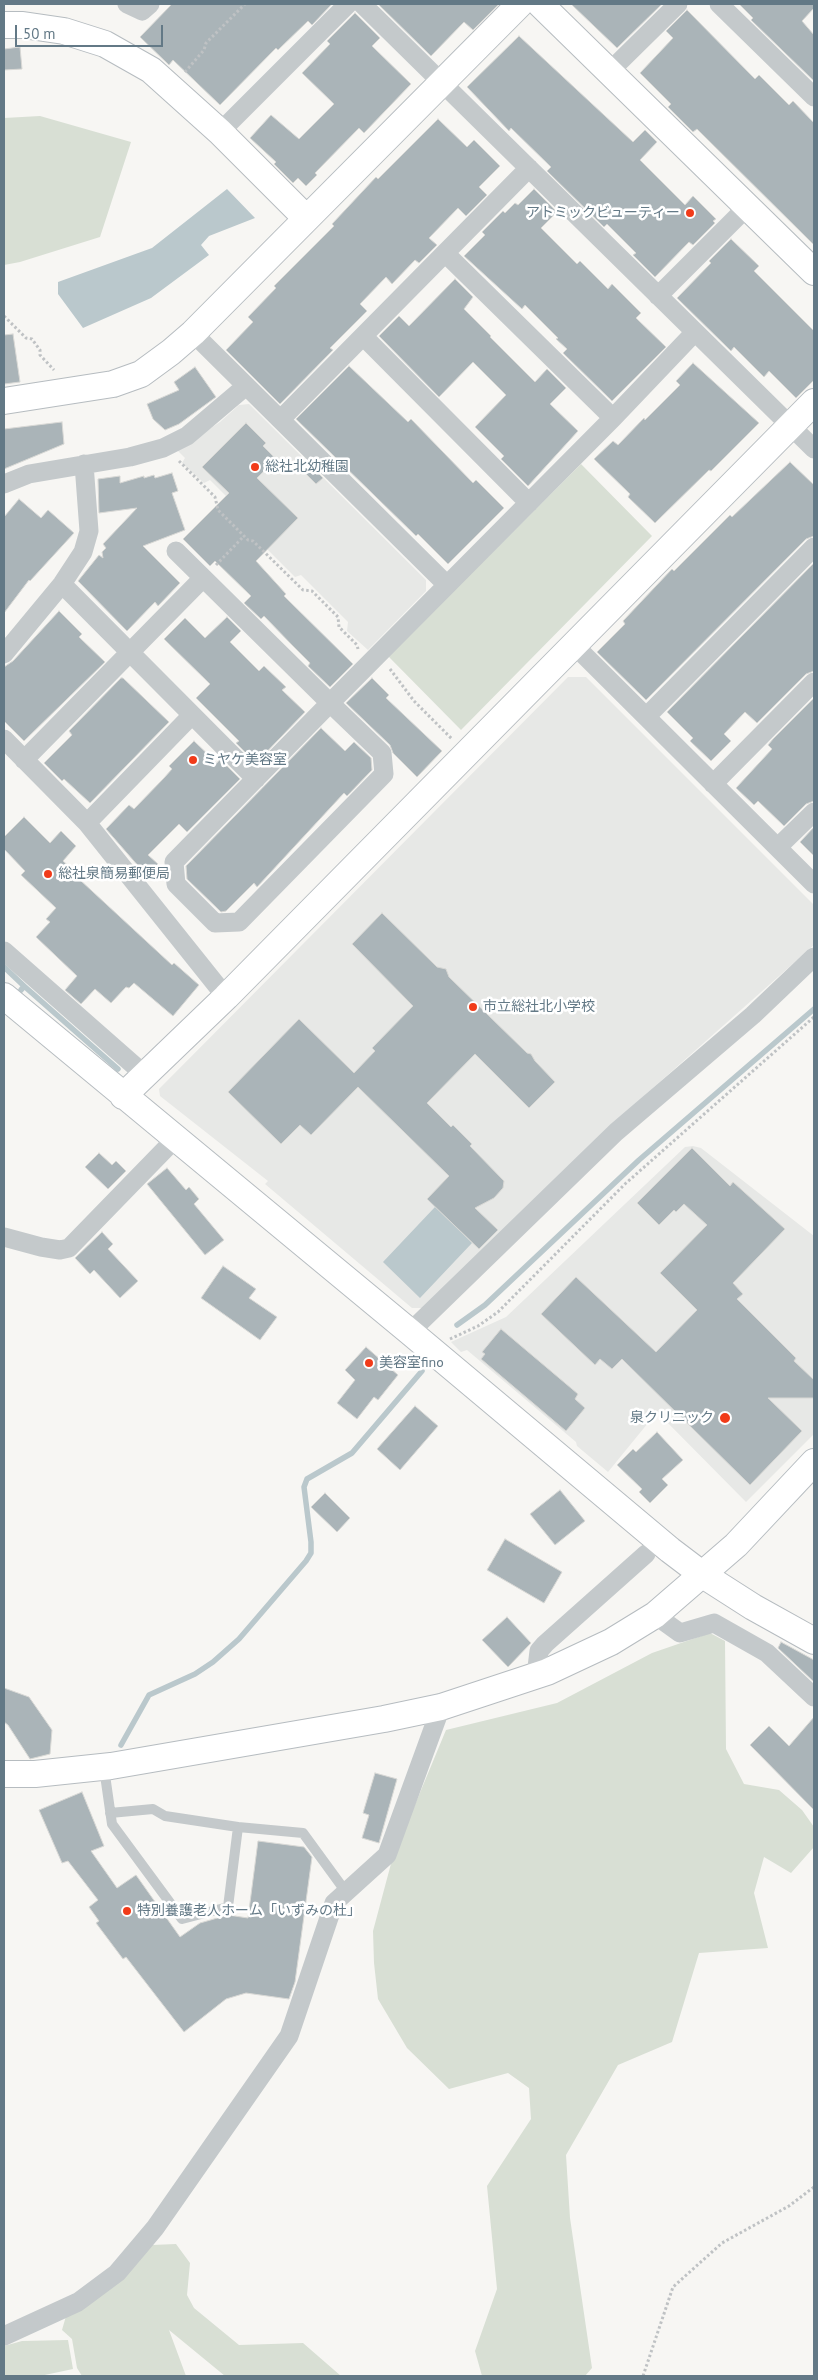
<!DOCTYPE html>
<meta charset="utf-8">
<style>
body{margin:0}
#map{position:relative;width:818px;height:2380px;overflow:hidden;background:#f7f6f3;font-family:"PT Sans",sans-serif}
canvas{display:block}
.frame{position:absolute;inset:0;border:5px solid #637986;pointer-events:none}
.scale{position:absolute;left:15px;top:25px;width:148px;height:22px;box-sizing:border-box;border:2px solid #637986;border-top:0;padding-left:6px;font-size:15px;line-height:18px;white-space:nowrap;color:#637986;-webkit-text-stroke:4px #fff;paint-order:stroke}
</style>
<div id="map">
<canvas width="818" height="2380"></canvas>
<div class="frame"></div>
<div class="scale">50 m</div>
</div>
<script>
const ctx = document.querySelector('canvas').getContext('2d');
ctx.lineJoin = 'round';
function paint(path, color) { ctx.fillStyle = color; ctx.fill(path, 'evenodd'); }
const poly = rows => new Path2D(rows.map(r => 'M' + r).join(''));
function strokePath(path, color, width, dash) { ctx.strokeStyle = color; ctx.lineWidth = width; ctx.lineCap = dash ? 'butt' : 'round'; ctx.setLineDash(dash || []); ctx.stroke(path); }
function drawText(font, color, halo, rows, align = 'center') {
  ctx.font = font + ' "PT Sans","Noto Sans JP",sans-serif'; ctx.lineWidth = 5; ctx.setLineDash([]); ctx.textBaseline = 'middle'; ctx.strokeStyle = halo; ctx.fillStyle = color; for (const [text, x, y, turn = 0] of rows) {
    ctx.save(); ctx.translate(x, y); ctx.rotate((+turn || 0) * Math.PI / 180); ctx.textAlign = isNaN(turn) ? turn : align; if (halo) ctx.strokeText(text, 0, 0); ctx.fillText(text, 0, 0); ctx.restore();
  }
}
const built = poly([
 [249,404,426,580,426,591,368,650,347,631,348,622,301,575,295,577,253,535,230,500,210,480,204,483,182,463,185,458,177,450,220,422,239,405],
 [568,677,586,677,814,905,814,945,635,1104,427,1308,412,1308,265,1184,268,1181,160,1096,159,1089],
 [693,1146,701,1148,814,1236,814,1434,746,1502,657,1412,608,1472,577,1446,576,1442,467,1350,461,1352,451,1342,506,1317,685,1147]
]);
const green = poly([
 [40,116,131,142,100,237,20,262,4,265,4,118],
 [581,464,652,536,461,730,388,656],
 [710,1633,725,1641,726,1749,744,1784,779,1790,802,1810,814,1827,814,1847,791,1873,764,1857,754,1893,768,1948,699,1953,672,2042,618,2065,566,2155,570,2218,592,2368,585,2376,482,2376,475,2351,497,2289,487,2186,531,2119,529,2088,508,2073,449,2089,407,2048,378,1999,374,1963,373,1931,392,1860,446,1730,557,1703,652,1653],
 [176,2244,190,2263,187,2295,194,2308,239,2345,303,2343,341,2376,225,2376,169,2330,186,2376,82,2376,77,2368,72,2339,62,2330,66,2316,152,2245],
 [68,2340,73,2369,40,2376,4,2376,4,2346,22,2341]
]);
const water = poly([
 [227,189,255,218,209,236,201,245,209,255,151,298,83,328,58,294,58,282,152,248],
 [435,1207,472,1243,420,1298,383,1262]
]);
const stream = poly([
 [4,967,24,986],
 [21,990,24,986,118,1069],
 [457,1325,485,1305,639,1160,814,1009],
 [121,1745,149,1695,195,1674,213,1662,239,1639,306,1561,311,1553,311,1542,304,1487,307,1479,352,1453,422,1371]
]);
const building = poly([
 [172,4,332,4,312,25,308,21,278,50,276,48,220,105,173,60,169,65,140,37,172,4],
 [378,4,499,4,473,30,464,22,431,56,378,4],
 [571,4,662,4,617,48,571,4],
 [739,4,814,4,814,8,802,21,814,35,814,81,751,20,753,18,739,4],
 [687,10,755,79,759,75,789,105,793,101,814,123,814,245,697,129,693,132,668,107,671,104,640,73,673,38,666,31,687,10],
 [355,13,380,38,372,46,411,84,364,133,359,128,315,173,317,175,306,186,298,178,293,183,274,164,276,162,250,138,271,115,299,139,334,104,302,73,330,44,327,41,355,13],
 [519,36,633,142,645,130,657,142,640,160,685,205,693,196,716,219,713,221,715,223,693,245,689,242,655,277,633,255,636,253,607,224,604,227,547,171,551,167,511,128,509,131,467,87,519,36],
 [20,47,22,69,4,70,4,49,20,47],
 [438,119,467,147,474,140,500,166,479,187,487,195,466,216,458,208,429,238,437,245,419,263,415,260,392,284,386,277,360,304,367,311,330,348,333,350,280,404,226,350,253,322,248,317,276,288,274,286,334,226,332,224,376,177,378,179,438,119],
 [534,189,557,212,541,228,577,264,580,261,608,289,612,284,641,313,636,318,666,347,612,401,563,353,567,349,556,339,558,338,525,305,522,309,464,256,485,235,482,232,503,211,505,213,515,203,518,205,534,189],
 [731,239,759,266,754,271,814,331,814,380,796,398,769,371,764,377,734,347,731,351,677,298,711,263,709,261,731,239],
 [455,279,473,297,464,309,491,336,490,337,535,382,547,369,566,388,550,404,578,431,528,486,501,459,504,456,475,427,506,395,473,362,439,397,379,336,399,316,409,326,455,279],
 [13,334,20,382,4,384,4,335,13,334],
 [693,363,759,423,711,471,709,470,655,523,628,497,630,494,594,459,613,441,618,445,644,418,645,420,680,385,676,381,693,363],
 [349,366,408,422,411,419,473,483,476,480,504,508,448,564,418,534,416,536,296,419,349,366],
 [195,367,216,397,179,424,165,430,153,419,147,404,179,390,174,382,195,367],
 [62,422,64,444,4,469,4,429,62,422],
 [246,423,266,443,263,446,276,459,257,478,298,518,256,561,286,594,284,596,353,664,330,687,308,666,310,663,292,645,264,616,261,619,244,603,251,596,215,561,210,566,183,539,229,493,202,467,246,423],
 [790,462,814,485,814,536,806,539,646,700,597,652,625,624,623,621,672,569,674,571,730,515,732,517,790,462],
 [308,463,323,478,316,484,301,469,308,463],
 [172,473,178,491,172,493,185,530,143,546,180,583,158,606,155,602,127,631,78,581,99,555,103,558,102,552,106,548,103,544,137,508,99,513,98,479,120,476,120,483,144,476,144,478,154,475,155,478,172,473],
 [19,499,41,518,48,510,74,533,30,581,29,580,4,613,4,517,19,499],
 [814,563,814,671,806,674,757,723,745,712,724,734,731,741,711,761,690,741,693,738,667,712,814,563],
 [59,611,82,634,79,637,105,662,24,741,4,721,4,667,13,661,59,611],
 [227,617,241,631,230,642,259,671,264,666,286,687,282,690,305,712,256,763,236,743,239,741,196,698,210,684,164,639,185,618,205,638,227,617],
 [121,678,123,678,169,722,90,803,64,779,62,781,44,763,72,735,69,731,121,678],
 [372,678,389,695,386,698,442,751,417,777,393,753,390,745,346,703,372,678],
 [814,698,814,801,806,804,784,826,758,801,754,805,736,788,772,749,768,745,773,739,814,698],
 [321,728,345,751,354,742,371,758,372,770,347,796,344,793,257,887,254,883,226,911,221,912,187,879,186,866,321,728],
 [194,741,217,763,220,759,240,779,187,832,179,824,148,855,158,864,147,876,106,829,129,805,134,809,164,778,172,769,169,766,194,741],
 [24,817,50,843,61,831,76,846,63,861,81,877,79,879,172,965,174,963,199,985,173,1016,134,983,129,988,126,987,111,1003,95,989,81,1004,65,990,77,976,36,937,50,922,46,919,56,908,21,875,25,871,4,849,4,837,24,817],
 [814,827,814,856,800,842,814,827],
 [382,913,437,967,446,969,449,977,527,1053,531,1054,535,1061,555,1082,529,1108,475,1054,427,1103,451,1127,453,1125,472,1144,470,1146,504,1181,503,1188,494,1198,475,1208,498,1230,479,1249,427,1199,449,1176,358,1087,311,1135,300,1125,281,1144,228,1092,299,1019,354,1073,375,1051,372,1048,413,1006,352,944,382,913],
 [692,1148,730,1186,733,1182,785,1229,733,1283,743,1294,737,1299,796,1358,794,1361,814,1380,814,1398,768,1398,802,1431,750,1485,622,1359,612,1369,600,1359,595,1365,541,1314,576,1277,656,1352,697,1310,660,1273,707,1225,684,1204,676,1212,674,1210,659,1225,637,1203,692,1148],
 [99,1153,112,1165,116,1161,126,1171,108,1189,85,1167,99,1153],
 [167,1168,186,1190,189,1187,199,1199,194,1204,224,1240,205,1255,147,1184,167,1168],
 [102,1232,113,1244,108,1249,138,1281,120,1298,94,1270,90,1274,75,1258,102,1232],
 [223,1266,256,1289,249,1298,277,1317,260,1340,201,1298,223,1266],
 [501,1329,578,1394,575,1399,585,1408,566,1431,481,1359,485,1354,482,1352,501,1329],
 [366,1347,398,1375,378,1400,374,1397,357,1419,337,1403,355,1380,345,1370,366,1347],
 [415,1406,438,1426,400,1470,377,1449,415,1406],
 [657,1432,683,1460,662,1479,668,1485,650,1503,639,1492,642,1489,617,1465,633,1449,636,1452,657,1432],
 [560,1490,585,1521,555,1545,530,1514,560,1490],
 [325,1493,350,1518,337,1532,311,1507,325,1493],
 [505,1539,562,1572,544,1603,487,1570,505,1539],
 [507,1617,531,1643,508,1667,482,1640,507,1617],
 [781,1642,814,1660,814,1682,778,1648,781,1642],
 [4,1688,29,1697,52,1730,50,1754,30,1759,8,1725,4,1722,4,1688],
 [814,1717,814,1810,750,1745,769,1726,789,1746,814,1717],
 [375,1773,397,1779,379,1843,362,1838,369,1815,363,1813,375,1773],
 [82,1792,104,1846,91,1851,117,1888,136,1875,180,1937,200,1923,228,1915,248,1918,258,1841,304,1847,312,1857,295,1982,289,1999,246,1993,226,1999,184,2032,126,1957,123,1959,96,1923,99,1921,89,1907,98,1900,68,1861,62,1863,39,1810,82,1792]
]);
const path = poly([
 [185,72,204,50,206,43,245,4],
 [4,316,26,338,32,339,40,350,40,355,54,370],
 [179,461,215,497,218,510,248,540,253,541,303,590,312,591,338,617,339,627,357,645,358,649],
 [216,565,244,536],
 [390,669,414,701,452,739],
 [450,1339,478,1326,498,1312,625,1184,814,1017],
 [643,2376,673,2287,722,2243,789,2206,814,2187]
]);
const lane = poly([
 [104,1768,112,1824,182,1919,228,1907,238,1827,165,1816,153,1809,110,1813],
 [238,1827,303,1833,346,1892]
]);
const street = poly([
 [127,4,142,11,150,4],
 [362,4,814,449],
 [719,4,814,97],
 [609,72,678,4],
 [220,132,348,4],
 [445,253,613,418],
 [658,296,747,207],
 [193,333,447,585],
 [363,336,529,503],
 [281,419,529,168],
 [4,484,29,474,130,457,163,448,187,436,246,386],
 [176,551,330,703,382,753,384,774,239,922,215,923,176,884,174,862,330,703,613,418,695,332],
 [62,584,256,779],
 [574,645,814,884],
 [4,654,62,584,83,552,89,531,84,464],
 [647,716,814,547],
 [4,739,87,823,226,997],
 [24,760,203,578],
 [713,784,814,682],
 [87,823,192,715],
 [778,847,814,812],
 [4,951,145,1075],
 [4,1237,41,1247,60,1250,69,1248,176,1138],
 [410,1332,616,1132,753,1015,814,957],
 [655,1615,680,1633,714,1623,767,1653,814,1697],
 [536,1676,539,1651,545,1644,646,1554],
 [4,2336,78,2302,117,2273,155,2228,289,2036,334,1903,387,1855,441,1707]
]);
const secondary = poly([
 [540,4,814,272],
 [4,25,23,25,64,31,105,44,151,70,220,132,306,218],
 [4,401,113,384,141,374,171,352,193,333,520,4],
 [4,996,410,1332,670,1550,703,1575,753,1607,814,1641],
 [123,1096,226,997,814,402],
 [4,1774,35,1774,111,1766,384,1719,441,1707,547,1672,611,1642,655,1615,736,1545,814,1462]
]);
const markers = [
 [690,213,5,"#f13b19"],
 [255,467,5,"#f13b19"],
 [193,760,5,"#f13b19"],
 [48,874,5,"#f13b19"],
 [473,1007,5,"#f13b19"],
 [369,1363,5,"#f13b19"],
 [725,1418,6,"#f13b19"],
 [127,1911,5,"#f13b19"]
];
const poiNames = [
 ["アトミックビューティー",680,213,"right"],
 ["総社北幼稚園",265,467],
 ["ミヤケ美容室",203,760],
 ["総社泉簡易郵便局",58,874],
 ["市立総社北小学校",483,1007],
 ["美容室fino",379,1363],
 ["泉クリニック",714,1418,"right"],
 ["特別養護老人ホーム「いずみの杜」",137,1911]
];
paint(built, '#e7e8e6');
paint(green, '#d8dfd4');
paint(water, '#bac8cc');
strokePath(stream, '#bac8cc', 5.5);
paint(building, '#aab4b8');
strokePath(building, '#d8d8d5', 1);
strokePath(secondary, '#b6bcc0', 28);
strokePath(path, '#bfc2c4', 3, [2.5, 2.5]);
strokePath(lane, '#c4c9cb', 10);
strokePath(street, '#c4c9cb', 19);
strokePath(secondary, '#fff', 26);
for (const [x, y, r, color] of markers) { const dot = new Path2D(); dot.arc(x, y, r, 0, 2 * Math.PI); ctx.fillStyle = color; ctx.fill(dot); strokePath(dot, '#fff', 2); }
drawText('14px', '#637986', '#fff', poiNames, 'left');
</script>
